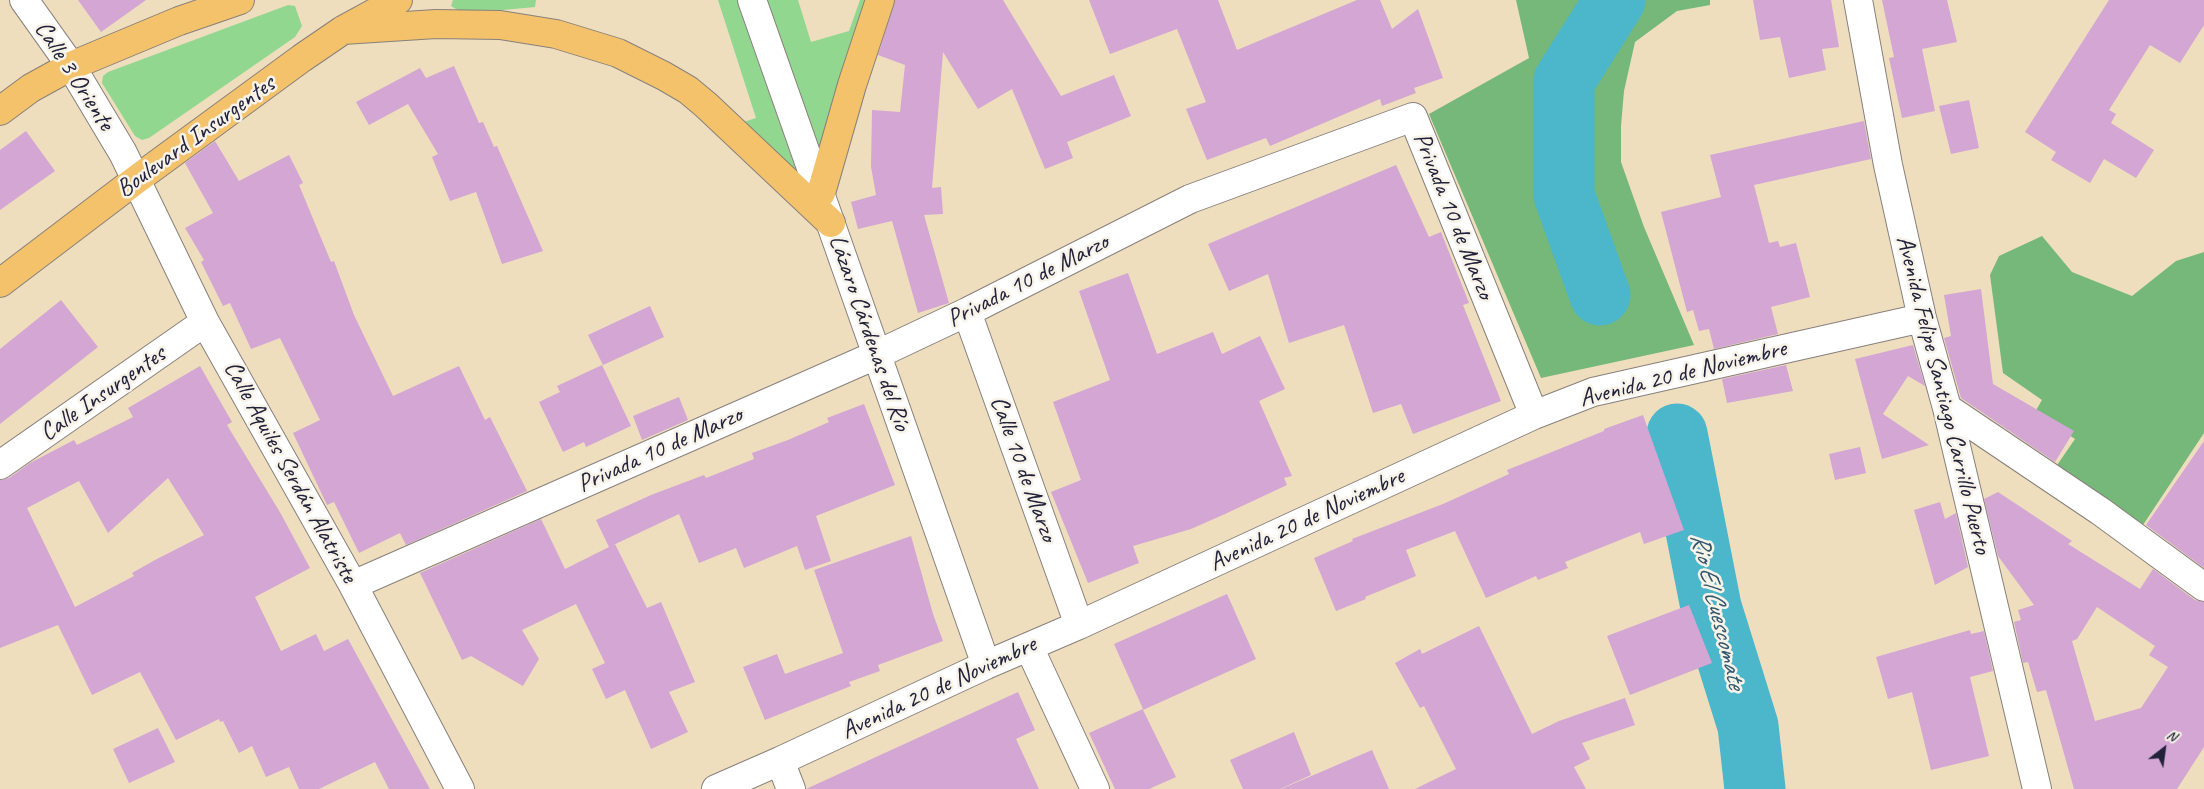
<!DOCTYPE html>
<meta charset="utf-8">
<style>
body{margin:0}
#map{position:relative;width:2204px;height:789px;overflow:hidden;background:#eedebe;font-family:Caveat,sans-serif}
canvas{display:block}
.north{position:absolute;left:2139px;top:724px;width:50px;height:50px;-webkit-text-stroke:4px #f7f3e8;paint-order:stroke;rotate:30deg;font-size:14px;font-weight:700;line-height:20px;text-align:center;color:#22223b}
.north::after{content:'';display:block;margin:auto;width:18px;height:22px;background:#22223b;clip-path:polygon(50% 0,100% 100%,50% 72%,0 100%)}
</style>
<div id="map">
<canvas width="2204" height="789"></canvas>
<div class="north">N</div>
</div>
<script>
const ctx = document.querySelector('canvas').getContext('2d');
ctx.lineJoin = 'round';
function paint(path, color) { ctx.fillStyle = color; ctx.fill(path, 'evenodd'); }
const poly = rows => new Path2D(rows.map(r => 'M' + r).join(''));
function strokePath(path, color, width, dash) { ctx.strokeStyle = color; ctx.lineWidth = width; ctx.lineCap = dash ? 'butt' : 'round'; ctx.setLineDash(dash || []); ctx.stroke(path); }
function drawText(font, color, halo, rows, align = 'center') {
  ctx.font = font + ' Caveat,sans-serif'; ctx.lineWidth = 5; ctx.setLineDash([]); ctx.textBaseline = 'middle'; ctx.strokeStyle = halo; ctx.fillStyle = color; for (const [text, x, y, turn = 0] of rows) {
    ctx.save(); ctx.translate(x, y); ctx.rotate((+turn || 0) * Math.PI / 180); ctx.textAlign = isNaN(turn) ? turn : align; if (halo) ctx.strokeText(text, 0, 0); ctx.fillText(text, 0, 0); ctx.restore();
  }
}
const green = poly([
 [453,0,536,0,535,7,472,13,461,12,451,6],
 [718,0,798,0,811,42,849,31,860,0,869,0,825,153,803,180,737,124,756,118],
 [288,5,295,6,302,26,295,37,149,138,142,140,135,136,102,83,103,76,108,72]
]);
const forest = poly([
 [1516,0,1710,0,1710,5,1677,11,1635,42,1624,91,1621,126,1621,162,1644,227,1694,345,1541,378,1429,114,1529,58],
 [2042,236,2072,272,2132,296,2176,261,2204,252,2204,433,2139,531,2053,471,2075,439,2035,412,2042,400,2003,373,1990,275,1999,256]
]);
const river = poly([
 [1600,295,1564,195,1564,81,1615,0],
 [1677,434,1711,607,1748,726,1755,789]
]);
const building = poly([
 [78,0,146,0,101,32],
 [895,0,1003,0,1061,96,1114,75,1131,116,1067,142,1073,158,1045,169,1012,89,978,109,943,52,932,188,941,187,943,214,924,215,949,303,918,313,892,221,858,229,851,202,876,195,871,167,872,110,900,112,905,65,878,55],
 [1089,0,1218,0,1237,50,1357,0,1380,0,1392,29,1418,9,1443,78,1414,88,1416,93,1382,106,1380,99,1270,146,1266,138,1207,160,1186,109,1206,102,1177,29,1110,54],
 [1753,0,1831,0,1839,47,1822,49,1826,70,1789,78,1780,37,1760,40],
 [1882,0,1947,0,1957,42,1922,49,1935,111,1902,118,1889,58,1894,57],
 [2109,0,2204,0,2204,25,2180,63,2150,45,2109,110,2116,114,2111,123,2154,150,2136,178,2104,159,2090,183,2051,160,2056,152,2025,132],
 [454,66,479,123,483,122,494,147,497,146,543,251,502,264,476,192,450,201,432,157,438,154,408,104,369,125,356,102,420,68,426,78],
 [1969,100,1979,148,1951,154,1939,106],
 [1864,121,1871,159,1754,185,1769,243,1778,241,1780,247,1796,243,1810,297,1771,307,1778,334,1714,349,1709,329,1699,331,1693,310,1687,312,1661,212,1721,197,1710,155],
 [26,131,55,171,0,210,0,150],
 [215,141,239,181,289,155,303,183,299,185,331,262,334,261,354,315,393,396,459,366,485,420,490,417,527,491,406,545,400,533,359,553,334,502,327,505,293,433,320,420,280,338,251,349,230,303,223,306,201,262,204,260,185,228,213,213,185,163],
 [1396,165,1429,237,1441,232,1469,303,1463,305,1501,401,1413,434,1401,404,1373,413,1344,325,1289,343,1268,274,1229,291,1208,244],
 [1128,273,1157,354,1213,332,1222,354,1260,336,1285,389,1259,401,1292,476,1284,478,1287,485,1225,514,1191,529,1133,546,1139,563,1088,583,1051,492,1081,480,1053,402,1110,380,1079,291],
 [1981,289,1993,384,2074,431,2055,462,1961,398,1944,338,1951,336,1944,295],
 [61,300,98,347,0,424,0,349],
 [650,306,664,337,603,365,588,335],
 [1913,345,1925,386,1908,376,1883,414,1929,445,1882,459,1855,359],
 [602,365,631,426,586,447,584,442,563,452,539,402,560,392,557,386],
 [1786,365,1793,391,1727,403,1722,379],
 [200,366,232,422,227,425,281,514,310,568,255,597,281,651,316,634,324,651,348,639,430,789,389,789,375,762,319,789,299,789,289,767,266,777,252,746,239,753,223,721,220,722,219,719,176,740,140,672,92,695,58,625,0,648,0,480,9,478,30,463,74,440,77,445,133,417,128,408],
 [168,478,204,535,155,560,132,573,134,576,75,607,27,508,79,481,108,533],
 [679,397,688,420,642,440,633,416],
 [864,404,895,485,816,516,831,561,805,570,797,546,744,568,736,548,699,563,679,514,609,547,596,520,651,495,704,475,706,478,754,459,752,453,788,440,829,422,827,418],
 [1643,415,1684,530,1644,544,1640,532,1565,562,1568,568,1538,580,1536,576,1486,598,1455,531,1406,550,1416,576,1365,597,1366,599,1336,611,1314,558,1353,541,1352,539,1443,504,1509,474,1507,470,1604,431,1604,429],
 [2204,441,2204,568,2146,525],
 [1860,447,1866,473,1835,480,1829,454],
 [1998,492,2072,541,2068,544,2140,589,2153,569,2195,600,2204,602,2204,747,2177,789,2074,789,2046,690,2037,692,2028,662,2023,663,2014,622,2021,620,2018,610,2034,605,1998,556,1984,499],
 [2097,607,2155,646,2149,655,2168,667,2141,708,2095,721,2072,641,2077,639],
 [1940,502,1945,519,1956,513,1968,567,1935,585,1914,510],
 [541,519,565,569,615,544,647,608,661,602,695,682,669,692,688,732,651,749,625,690,606,699,592,669,605,663,576,604,522,630,539,659,523,686,471,656,462,660,420,573],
 [911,536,933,614,943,641,878,665,880,671,849,682,851,686,765,720,743,667,777,654,785,674,843,653,814,570],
 [1227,594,1256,659,1143,710,1176,777,1149,789,1115,789,1089,733,1143,709,1114,644],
 [1689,605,1712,663,1630,695,1607,636],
 [1479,626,1532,734,1559,721,1625,698,1635,725,1582,743,1590,759,1574,767,1586,789,1415,789,1456,769,1424,706,1420,708,1395,663,1420,649,1422,654],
 [1970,630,1971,634,1984,631,1993,671,1970,677,1989,756,1931,770,1912,692,1888,699,1876,657],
 [1018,692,1035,730,1016,739,1039,789,806,789],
 [158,728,175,762,129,783,113,749],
 [1294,732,1311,775,1280,789,1243,789,1230,760],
 [1372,750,1389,789,1281,789]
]);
const minor = poly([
 [24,0,71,66,123,153,205,322,353,585,460,789],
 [752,0,986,665],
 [1858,0,1888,165,1922,318,1947,408,2037,789],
 [967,312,1079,625],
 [1947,408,2100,511,2204,587],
 [0,465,205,322],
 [353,585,876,355,967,312,1190,199,1413,117,1534,415],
 [1029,647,1095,789],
 [780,761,791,789],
 [716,789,780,761,986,665,1079,625,1534,415,1593,392,1922,318]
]);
const major = poly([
 [343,30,436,24,500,25,556,34,618,53,664,76,688,90,706,105,831,223],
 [0,111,31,88,71,66,179,21,240,0],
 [821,193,852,85,880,0],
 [0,283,137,179,302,58,343,30,398,0]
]);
const streetNames = [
 ["Calle 3 Oriente",74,76,57],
 ["Boulevard Insurgentes",196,137,-36],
 ["Privada 10 de Marzo",1453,216,68],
 ["Privada 10 de Marzo",1028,281,-27],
 ["Lázaro Cárdenas del Río",869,333,71],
 ["Avenida 20 de Noviembre",1683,374,-14],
 ["Calle Insurgentes",103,394,-35],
 ["Avenida Felipe Santiago Carrillo Puerto",1943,395,76],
 ["Privada 10 de Marzo",660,450,-24],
 ["Calle 10 de Marzo",1023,469,70],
 ["Calle Aquiles Serdán Alatriste",290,472,61],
 ["Avenida 20 de Noviembre",1307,520,-25],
 ["Avenida 20 de Noviembre",939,688,-25]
];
const waterNames = [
 ["Rio El Cuescomate",1717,611,76]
];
paint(green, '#92d790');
paint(forest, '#75b87a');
strokePath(river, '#4cb6ca', 61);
paint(building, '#d3a6d4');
strokePath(minor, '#88807c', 30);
strokePath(major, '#88807c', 30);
strokePath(minor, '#fff', 28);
strokePath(major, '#f3c26a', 28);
drawText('25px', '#22223b', '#f7f3e8', streetNames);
drawText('italic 26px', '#31566d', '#f7f3e8', waterNames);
</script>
